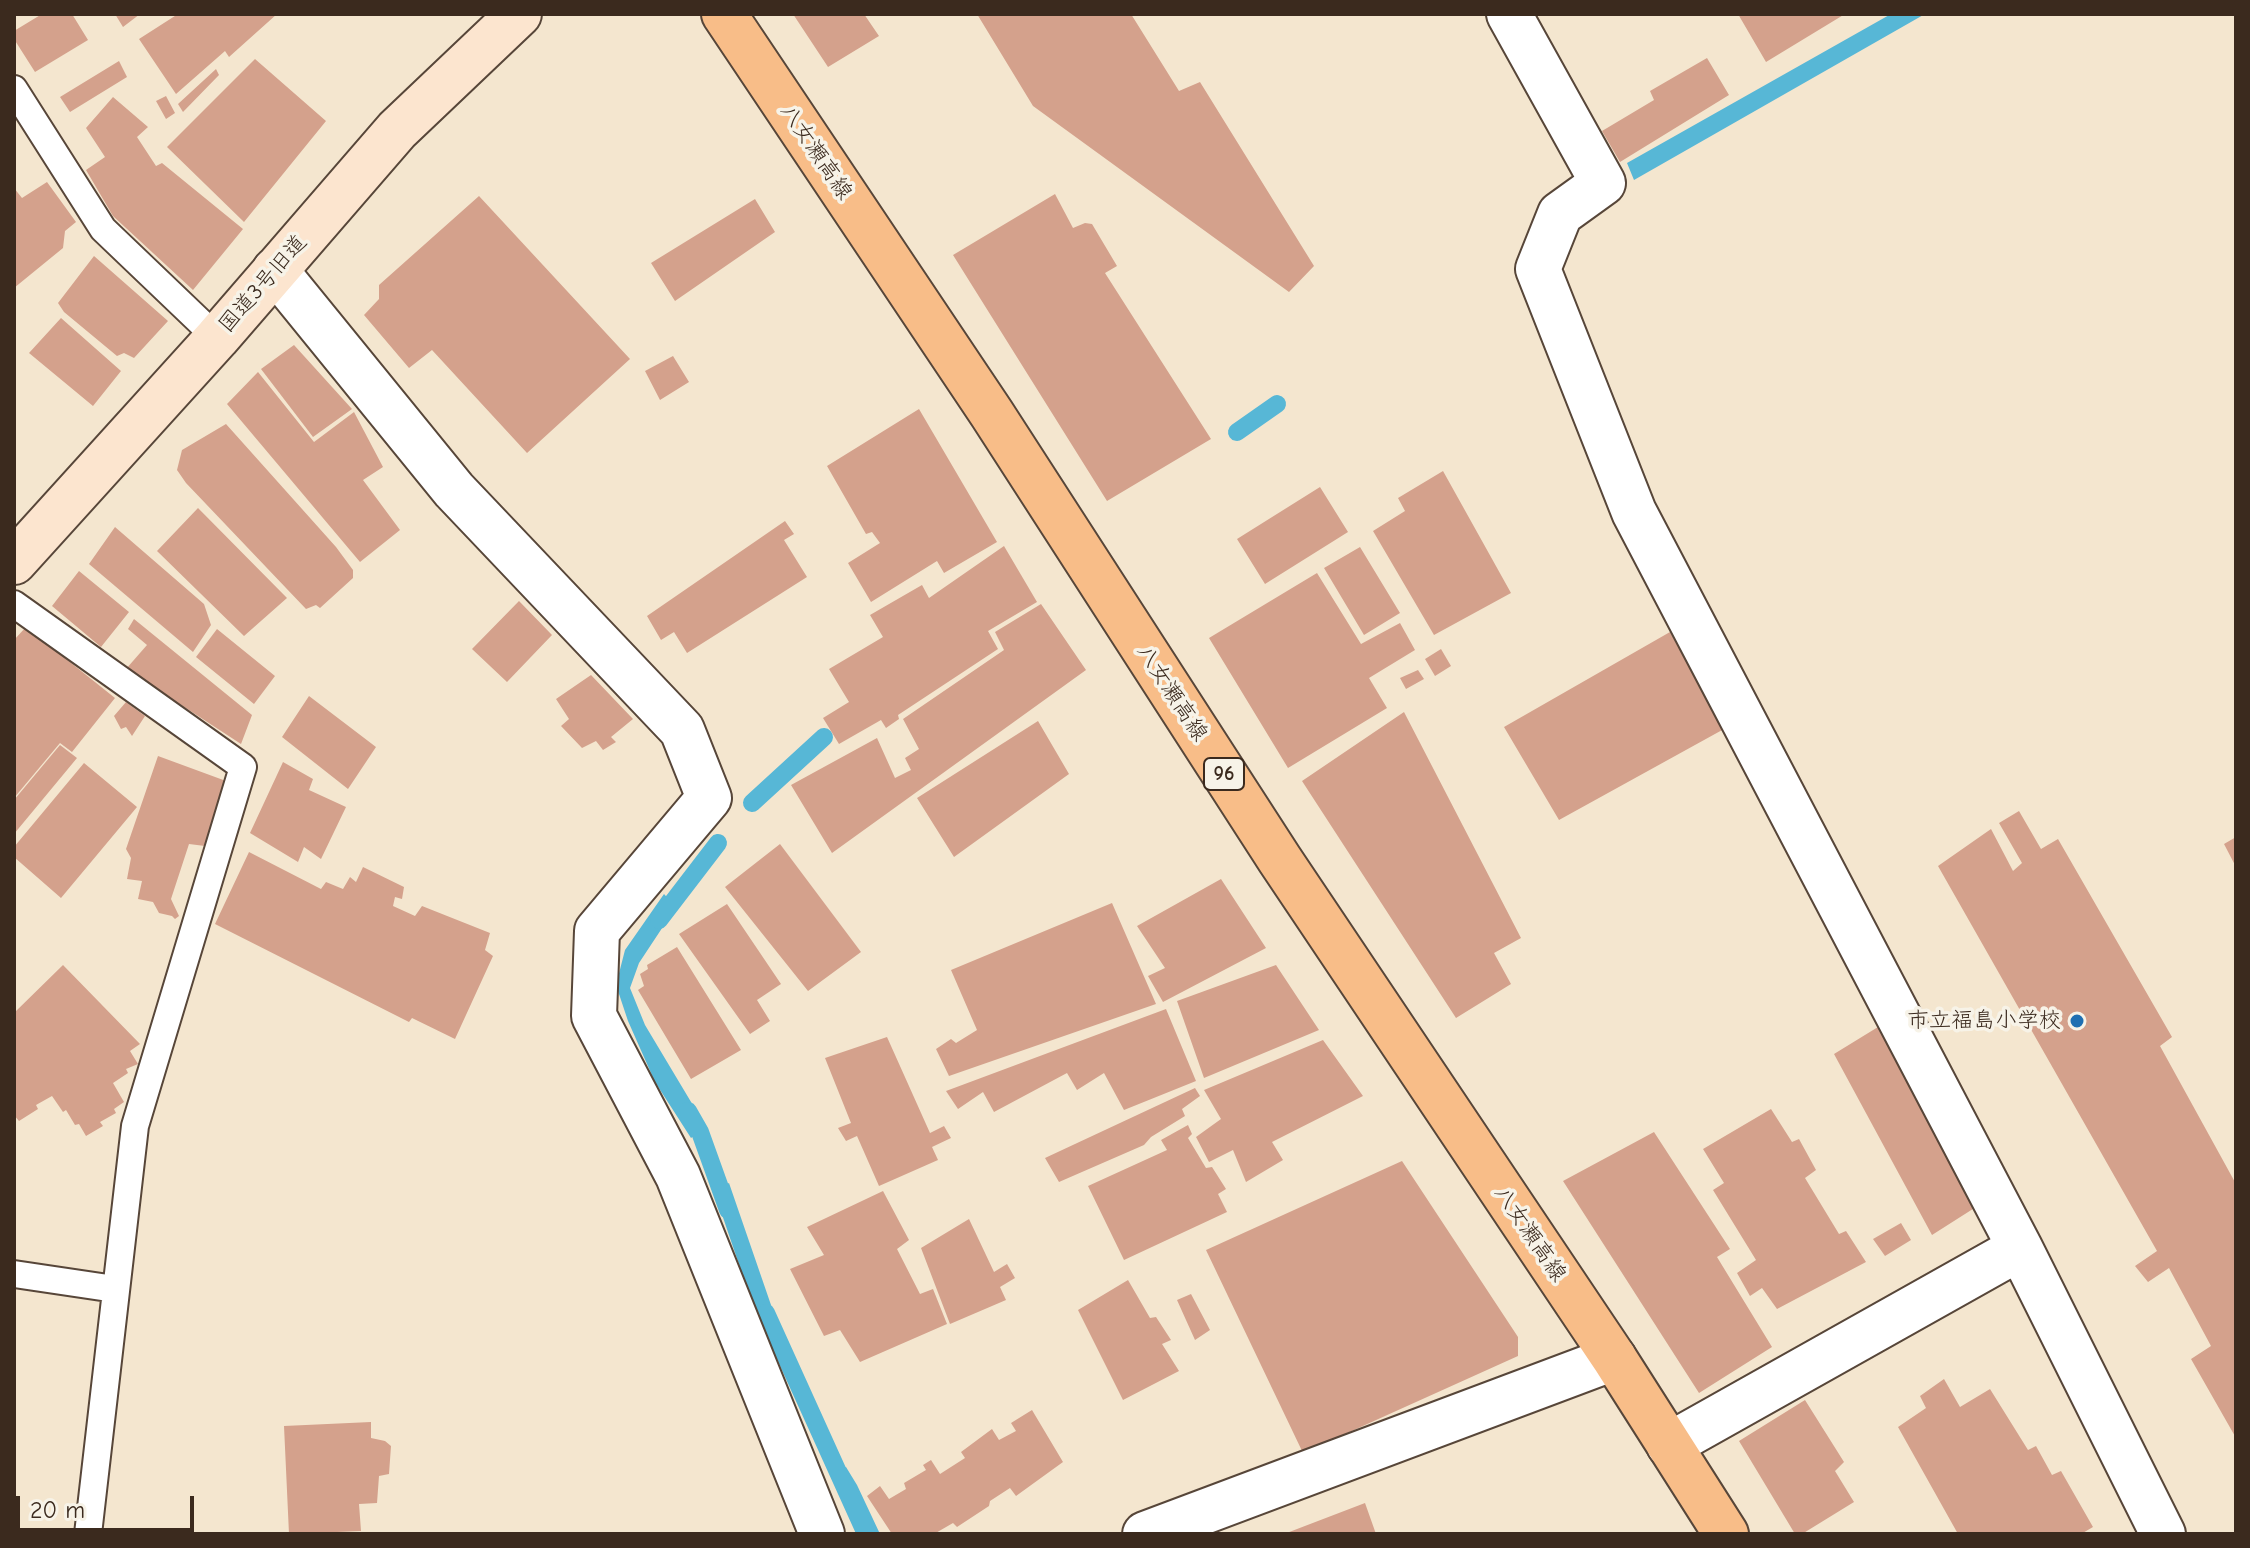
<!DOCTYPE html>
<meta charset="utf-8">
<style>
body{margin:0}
#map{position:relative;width:2250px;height:1548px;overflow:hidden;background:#f4e6cf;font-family:"Comic Neue",sans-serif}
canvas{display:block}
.frame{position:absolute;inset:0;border:16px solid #3b2a1e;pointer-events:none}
.scale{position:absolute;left:16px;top:1496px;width:178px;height:36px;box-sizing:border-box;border:4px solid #3b2a1e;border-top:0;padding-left:10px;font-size:24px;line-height:28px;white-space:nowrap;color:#3b2a1e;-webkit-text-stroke:6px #f7f3e8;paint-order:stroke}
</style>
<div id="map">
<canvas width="2250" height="1548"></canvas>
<div class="frame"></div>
<div class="scale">20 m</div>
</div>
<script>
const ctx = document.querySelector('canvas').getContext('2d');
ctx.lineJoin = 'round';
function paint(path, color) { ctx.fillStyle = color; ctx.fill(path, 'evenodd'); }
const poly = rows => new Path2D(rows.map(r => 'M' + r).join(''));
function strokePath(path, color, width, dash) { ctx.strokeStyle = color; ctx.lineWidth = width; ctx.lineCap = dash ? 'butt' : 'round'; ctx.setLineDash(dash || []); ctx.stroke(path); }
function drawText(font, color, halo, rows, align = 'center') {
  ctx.font = font + ' "Comic Neue","Klee One",sans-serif'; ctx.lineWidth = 7; ctx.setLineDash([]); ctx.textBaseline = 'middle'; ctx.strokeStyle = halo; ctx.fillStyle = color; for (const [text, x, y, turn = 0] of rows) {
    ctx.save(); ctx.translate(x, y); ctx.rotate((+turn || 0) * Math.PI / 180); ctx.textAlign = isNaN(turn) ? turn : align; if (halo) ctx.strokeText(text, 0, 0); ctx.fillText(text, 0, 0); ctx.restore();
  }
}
const water = poly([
 [1891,14,1925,14,1634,180,1627,163],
 [664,894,676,907,639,963,630,988,645,1025,706,1127,691,1138,655,1082,628,1021,616,985,625,950],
 [729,1183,781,1334,764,1338,714,1191],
 [846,1467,857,1485,880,1534,860,1534,829,1471]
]);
const stream = poly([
 [1237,432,1277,404],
 [752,803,824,737],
 [659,920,718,843],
 [688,1111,700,1132,728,1210],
 [766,1313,866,1534]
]);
const building = poly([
 [42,14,72,14,88,40,35,72,14,39,14,31],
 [115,14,140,14,123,27],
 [178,14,277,14,229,57,225,51,176,94,139,39],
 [793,14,864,14,879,36,828,67],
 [977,14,1131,14,1179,91,1200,82,1314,266,1289,292,1033,106],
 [1738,14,1845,14,1766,62],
 [1707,58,1729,95,1620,162,1602,131,1654,100,1650,91],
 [255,59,326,121,244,222,167,147],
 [119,61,127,77,70,112,60,97],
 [216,69,219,75,183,112,178,104],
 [166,96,175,113,166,119,156,101],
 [113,97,148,127,137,137,156,166,162,163,243,229,193,290,113,216,86,170,105,157,86,128],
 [47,182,76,222,65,231,63,248,14,288,14,188,22,198],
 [1055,194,1073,228,1085,223,1092,224,1117,266,1105,273,1211,439,1107,501,953,255],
 [479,196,630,359,527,453,432,350,409,368,364,315,379,299,379,285],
 [755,199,775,232,675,301,651,263],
 [94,256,168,321,134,358,124,353,117,356,64,312,58,303],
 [61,318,121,371,93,406,29,353],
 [294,345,352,409,313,437,261,369],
 [673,356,689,382,660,400,645,371],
 [258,372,314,442,354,412,383,467,363,480,400,530,360,562,227,404],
 [919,409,997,542,944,573,937,561,871,602,848,563,880,543,872,532,866,534,827,466],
 [226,424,336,547,353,570,353,578,320,608,316,605,306,609,186,483,177,470,182,450],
 [1443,471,1511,593,1434,635,1373,531,1405,511,1398,498],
 [1320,487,1348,532,1265,584,1237,539],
 [198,508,287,598,244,636,157,551],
 [785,521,794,534,784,540,807,577,687,653,674,632,661,640,647,616],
 [115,527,204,604,211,625,193,652,89,564],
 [1004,546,1037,602,988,631,998,649,898,715,899,719,886,728,881,720,839,744,823,718,849,702,829,669,883,637,870,615,922,585,929,598],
 [1360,547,1400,613,1364,635,1324,568],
 [79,571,129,612,101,647,52,606],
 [1317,573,1361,644,1400,623,1415,650,1369,678,1387,708,1288,768,1209,638],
 [519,601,552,635,507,682,472,649],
 [1041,604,1086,670,832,853,791,785,877,738,895,778,911,770,905,758,919,749,903,719,1004,650,995,632],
 [134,619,252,715,241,744,126,669,147,645,128,629],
 [26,627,115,698,72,752,60,743,14,798,14,640],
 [217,629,275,676,254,704,196,657],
 [1670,632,1724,729,1559,820,1504,727],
 [1441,649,1451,666,1435,676,1425,659],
 [1418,670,1424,679,1406,689,1400,678],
 [591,675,633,719,611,737,616,742,603,750,596,741,582,748,561,726,569,719,556,699],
 [309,696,376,747,348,789,282,737],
 [126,702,145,716,132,736,126,727,121,729,114,716],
 [1404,712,1521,938,1494,953,1511,984,1456,1018,1302,781],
 [1038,721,1069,774,954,857,917,798],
 [60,745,77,758,14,834,14,800],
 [158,756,226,781,205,846,189,844,171,899,179,916,175,919,172,916,159,913,153,902,138,899,142,881,127,879,131,858,126,849],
 [283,762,313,779,309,790,346,807,321,859,304,847,298,862,250,833],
 [84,763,137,807,61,898,14,857,14,847],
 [2019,811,2041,849,2058,839,2172,1037,2160,1046,2236,1184,2236,1438,2191,1359,2211,1346,2169,1268,2148,1282,2135,1266,2157,1251,1938,866,1991,829,2013,871,2022,863,1999,823],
 [2236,837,2236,867,2224,844],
 [780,844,861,952,808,991,725,887],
 [249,852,321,889,326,882,343,889,350,877,356,882,363,867,404,887,402,899,395,897,393,906,415,916,422,906,490,933,485,950,493,956,455,1039,412,1018,409,1022,215,924],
 [1221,879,1266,948,1163,1002,1148,976,1165,968,1137,926],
 [1112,903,1156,1004,949,1076,936,1049,951,1039,956,1043,977,1030,951,970],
 [727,904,781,984,757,1000,770,1021,750,1034,679,934],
 [677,947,741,1050,691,1079,638,990,644,986,640,974,648,969,647,965],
 [63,965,140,1044,130,1051,138,1064,126,1069,128,1073,113,1083,124,1102,114,1109,116,1113,100,1122,103,1126,86,1136,79,1124,75,1125,66,1110,63,1112,52,1096,36,1105,38,1109,19,1121,14,1115,14,1013],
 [1276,965,1319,1030,1204,1078,1177,1001],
 [1166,1009,1196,1081,1124,1110,1104,1073,1077,1090,1067,1073,994,1112,983,1092,958,1109,946,1091],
 [1878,1027,1976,1207,1932,1235,1834,1054],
 [887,1037,930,1133,944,1126,951,1138,932,1147,938,1160,879,1186,857,1136,846,1141,838,1128,851,1123,825,1058],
 [1323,1040,1363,1096,1272,1142,1283,1160,1246,1182,1233,1150,1209,1162,1196,1137,1221,1119,1204,1090],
 [1195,1088,1200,1096,1182,1109,1185,1116,1151,1137,1144,1145,1059,1182,1045,1158],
 [1771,1109,1792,1142,1799,1139,1816,1170,1805,1178,1839,1234,1846,1231,1866,1262,1777,1309,1762,1288,1750,1296,1737,1273,1756,1260,1713,1190,1724,1183,1703,1149],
 [1188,1125,1192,1134,1188,1138,1206,1168,1212,1167,1226,1189,1218,1194,1227,1212,1124,1260,1088,1186,1167,1150,1161,1140],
 [1654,1132,1730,1249,1717,1257,1772,1347,1699,1393,1563,1181],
 [1402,1161,1518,1337,1518,1356,1303,1453,1206,1250],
 [883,1191,909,1240,897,1249,920,1294,933,1289,947,1324,860,1362,840,1330,824,1336,790,1269,824,1255,807,1227],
 [969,1219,994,1272,1007,1264,1015,1278,1000,1287,1006,1300,950,1324,921,1248],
 [1901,1223,1911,1240,1885,1256,1873,1239],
 [1128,1280,1150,1318,1156,1317,1171,1340,1162,1344,1179,1371,1123,1400,1078,1310],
 [1191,1294,1210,1330,1195,1340,1177,1300],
 [1944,1379,1960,1407,1990,1389,2028,1450,2036,1446,2052,1475,2061,1471,2093,1527,2081,1534,1958,1534,1898,1427,1926,1408,1920,1396],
 [1805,1400,1844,1462,1835,1471,1854,1502,1802,1534,1795,1534,1739,1441],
 [1032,1410,1063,1462,1016,1496,1010,1488,990,1501,989,1506,957,1527,953,1523,934,1534,892,1534,867,1496,880,1486,889,1499,906,1489,904,1483,926,1470,923,1465,931,1460,940,1474,965,1458,961,1452,992,1429,999,1440,1016,1431,1011,1423],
 [371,1422,371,1438,385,1441,391,1446,389,1474,379,1476,377,1503,359,1504,361,1531,289,1534,284,1426],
 [1365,1503,1376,1534,1284,1534]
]);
const lane = poly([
 [14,89,103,229,217,338],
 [14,604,243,767,135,1126,88,1534],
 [14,1274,115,1289]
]);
const street = poly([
 [1509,14,1603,183,1560,214,1538,269,1634,512,2020,1248,2163,1534],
 [275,270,454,490,682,730,709,798,597,931,594,1016,678,1176,822,1534],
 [1669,1445,2020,1248],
 [1145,1534,1614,1358]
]);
const secondary = poly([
 [14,562,217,338,397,130,519,14]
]);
const primary = poly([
 [724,14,992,414,1280,860,1614,1358,1726,1534]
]);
const markers = [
 [2077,1021,8,"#1f6fb2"]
];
const shields = [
 [1224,774,40]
];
const shieldNames = [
 ["96",1224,774]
];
const streetNames = [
 ["八女瀬高線",816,152,56],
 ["国道3号旧道",263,284,-49],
 ["八女瀬高線",1172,693,57],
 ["八女瀬高線",1530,1234,56]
];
const poiNames = [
 ["市立福島小学校",2061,1021]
];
paint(water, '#57b7d6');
strokePath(stream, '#57b7d6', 18);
paint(building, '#d4a18c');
strokePath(lane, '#574639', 30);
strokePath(street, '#574639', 48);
strokePath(secondary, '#574639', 48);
strokePath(primary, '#574639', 48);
strokePath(lane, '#fff', 26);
strokePath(street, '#fff', 44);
strokePath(secondary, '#fce5cf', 44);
strokePath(primary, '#f8bd88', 44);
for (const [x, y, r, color] of markers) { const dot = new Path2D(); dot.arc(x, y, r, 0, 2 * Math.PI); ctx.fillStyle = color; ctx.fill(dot); strokePath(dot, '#f7f3e8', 3); }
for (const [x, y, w] of shields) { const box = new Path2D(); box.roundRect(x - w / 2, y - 16, w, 32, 6); ctx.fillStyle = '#f7f3e8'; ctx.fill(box); strokePath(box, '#3b2a1e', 2); }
drawText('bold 20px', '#3b2a1e', null, shieldNames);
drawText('22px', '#3b2a1e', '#f7f3e8', streetNames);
drawText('22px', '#3b2a1e', '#f7f3e8', poiNames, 'right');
</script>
